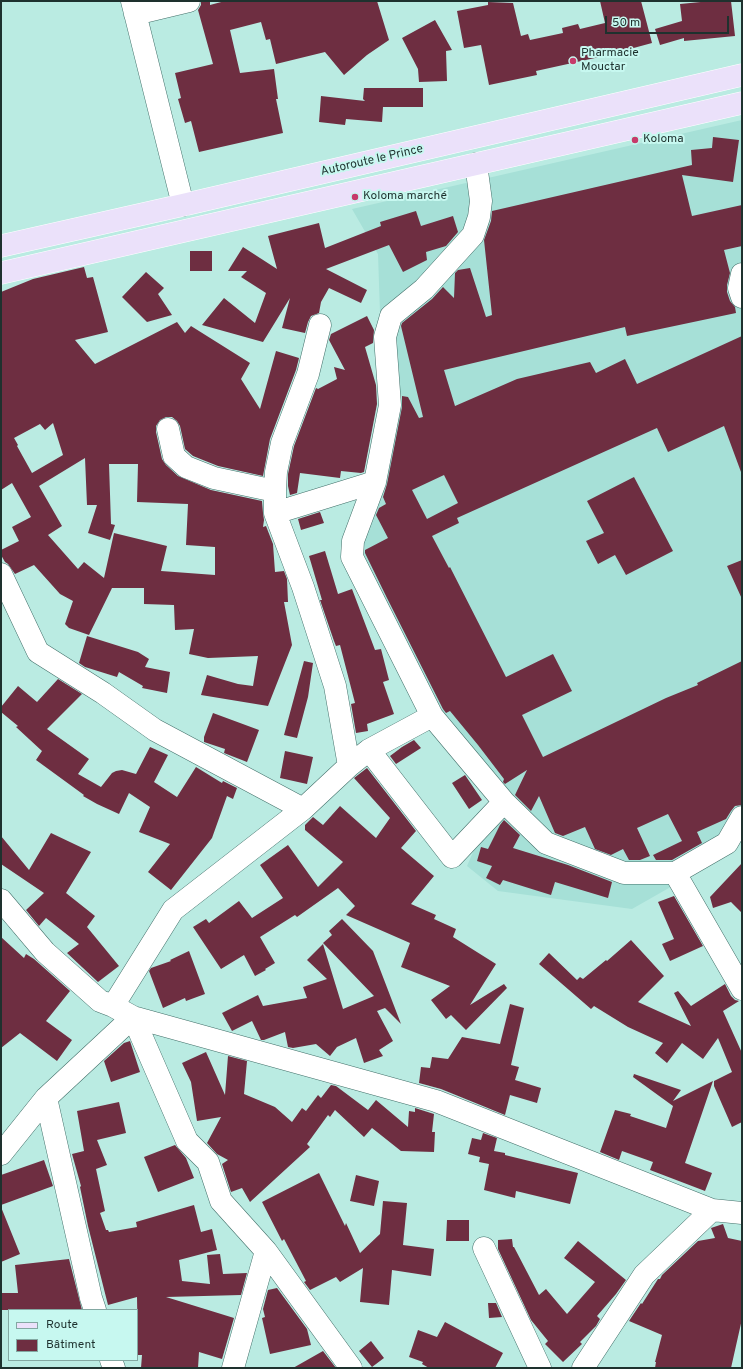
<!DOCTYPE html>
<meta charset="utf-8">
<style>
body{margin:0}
#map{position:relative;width:743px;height:1369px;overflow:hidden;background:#baebe2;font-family:Overpass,sans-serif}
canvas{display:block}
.frame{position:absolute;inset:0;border:2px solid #1e312e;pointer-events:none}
.legend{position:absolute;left:8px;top:1309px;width:130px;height:52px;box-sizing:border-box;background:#c7f8f0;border:1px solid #83a8a2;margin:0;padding:5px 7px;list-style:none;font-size:12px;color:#1e312e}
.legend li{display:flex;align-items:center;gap:8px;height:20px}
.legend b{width:20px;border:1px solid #83a8a2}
.scale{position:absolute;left:605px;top:16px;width:124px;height:18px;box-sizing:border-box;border:2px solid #1e312e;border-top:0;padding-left:5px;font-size:12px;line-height:14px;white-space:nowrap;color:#1e312e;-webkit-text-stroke:3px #c7f8f0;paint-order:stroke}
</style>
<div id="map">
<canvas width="743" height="1369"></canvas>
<div class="frame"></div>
<ul class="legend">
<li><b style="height:5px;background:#ebe1fa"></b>Route</li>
<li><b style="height:11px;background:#6e2e41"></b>Bâtiment</li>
</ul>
<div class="scale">50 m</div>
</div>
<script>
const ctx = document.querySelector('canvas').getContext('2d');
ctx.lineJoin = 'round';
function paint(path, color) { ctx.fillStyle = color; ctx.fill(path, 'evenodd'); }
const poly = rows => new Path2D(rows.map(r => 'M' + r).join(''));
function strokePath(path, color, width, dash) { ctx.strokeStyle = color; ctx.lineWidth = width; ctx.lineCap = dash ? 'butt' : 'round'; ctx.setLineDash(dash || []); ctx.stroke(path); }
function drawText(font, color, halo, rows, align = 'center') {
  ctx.font = font + ' Overpass,sans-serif'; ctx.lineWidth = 4; ctx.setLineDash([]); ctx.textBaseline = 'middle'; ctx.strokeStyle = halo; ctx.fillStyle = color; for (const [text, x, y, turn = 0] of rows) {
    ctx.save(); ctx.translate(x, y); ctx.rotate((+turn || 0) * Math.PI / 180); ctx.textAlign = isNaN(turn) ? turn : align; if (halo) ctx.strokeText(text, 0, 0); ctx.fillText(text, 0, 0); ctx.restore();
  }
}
const built = poly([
 [742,120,742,828,718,860,632,909,498,891,467,866,494,804,347,548,384,430,378,254,352,209]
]);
const building = poly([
 [201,1,210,1,210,5,225,1,377,1,389,40,367,55,344,75,325,52,276,64,270,39,266,40,261,22,230,30,240,73,274,69,278,99,276,99,283,133,199,152,191,121,185,123,178,99,181,98,175,73,213,64,198,10,201,5],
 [600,1,641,1,652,43,604,56,536,71,537,75,489,85,481,45,464,48,457,11,488,5,488,2,513,3,521,36,528,34,530,40,563,33,562,28,578,24,580,29,605,23],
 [711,1,731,1,735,36,684,41,684,38,660,45,655,29,682,21,680,4],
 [435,20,452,50,446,51,447,81,419,82,418,69,402,38],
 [364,88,423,88,423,107,383,107,382,122,346,119,345,125,319,122,321,96,365,101,363,99],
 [713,137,739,140,733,182,682,175,692,216,742,205,742,246,724,250,730,273,727,285,727,292,730,301,735,307,736,313,627,336,625,327,444,370,455,406,517,379,590,362,596,373,625,359,637,384,742,336,742,471,741,472,724,426,668,452,657,428,457,518,459,523,432,536,449,568,450,567,506,677,553,654,572,691,522,715,543,757,666,698,698,685,697,683,742,661,742,805,735,806,731,811,726,819,697,832,702,843,672,860,656,860,653,855,682,841,668,814,637,828,650,856,640,860,629,860,623,849,611,855,595,849,585,827,563,836,555,833,539,796,531,811,515,795,527,770,505,784,503,782,504,779,478,745,450,711,446,713,443,709,387,598,365,553,365,550,388,538,376,515,379,508,386,504,383,497,387,484,402,407,402,396,408,397,419,418,423,417,401,326,402,323,432,299,443,287,454,298,455,273,458,270,470,268,486,317,492,315,484,240,491,221,492,211,692,165,691,150,712,148],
 [444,475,458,503,427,519,412,490],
 [416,211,421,226,453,216,458,232,446,246,426,252,427,260,403,272,389,245,326,269,367,290,361,303,329,288,321,302,319,313,311,316,308,322,305,333,282,328,290,298,263,342,202,325,224,298,255,323,266,293,241,277,247,271,228,271,243,247,277,269,268,236,319,223,325,248,381,226,380,222],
 [190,251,212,251,212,271,190,271],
 [84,267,87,278,93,277,108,332,75,340,95,364,177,322,185,333,191,326,250,363,241,379,260,409,276,351,299,358,296,370,270,439,263,476,218,466,193,456,185,449,180,426,177,421,172,417,166,417,160,420,156,426,156,432,162,459,166,465,178,476,211,490,262,501,263,513,264,520,263,527,266,526,273,544,275,572,284,571,287,579,288,602,284,602,292,645,268,706,201,695,207,675,238,684,253,686,258,656,208,658,189,654,194,629,175,630,174,605,144,604,144,588,112,588,89,635,69,628,65,624,73,601,60,594,34,565,15,574,8,564,5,562,1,555,1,550,19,541,12,527,31,517,12,483,1,490,1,292,33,279],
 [53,423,63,455,32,473,17,446,18,445,14,438,40,424,45,430],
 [85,458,87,505,97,505,88,533,110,540,115,525,111,524,109,464,138,464,137,502,188,504,186,545,215,547,215,575,161,571,167,546,114,533,104,578,84,562,78,569,48,535,62,526,39,486],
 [146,272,164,288,158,294,172,315,147,322,122,297],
 [367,316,374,330,373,343,365,347,376,385,377,404,364,472,361,473,341,471,340,478,300,473,297,493,290,495,288,486,288,474,294,446,316,388,318,389,337,379,334,367,345,370,329,340,331,334],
 [634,477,673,551,626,575,615,555,598,564,586,541,604,533,587,501],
 [320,512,324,523,301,530,298,519],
 [325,551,338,594,352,589,375,650,381,649,389,680,383,682,394,714,367,724,368,731,356,733,351,704,355,703,340,645,336,646,334,641,320,600,322,600,309,556],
 [742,560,742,599,727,566],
 [87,636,138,652,149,659,145,667,170,672,167,693,142,688,143,686,119,672,117,677,85,667,79,663],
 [304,661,313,663,308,697,297,738,284,735],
 [58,679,82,694,47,729,89,759,78,774,101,787,112,773,116,771,122,770,136,774,150,747,168,755,154,782,177,797,196,767,222,783,223,781,237,788,233,799,227,796,212,838,171,890,148,872,170,844,139,832,150,807,129,793,119,814,97,804,83,796,84,795,36,760,42,751,16,727,18,726,1,712,1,707,18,686,37,702],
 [213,713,259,730,247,762,224,753,225,749,204,742,204,737],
 [414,740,421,748,396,764,390,756,402,747],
 [285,751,313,757,307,784,280,778],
 [367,768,416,831,401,848,434,876,411,904,436,915,434,919,456,929,453,937,496,964,470,1005,504,984,507,988,466,1030,451,1015,446,1019,431,1000,450,986,401,967,410,943,346,915,355,906,338,888,297,917,295,915,260,937,275,963,265,969,266,970,255,976,244,955,221,969,193,927,206,919,209,923,239,901,252,918,283,898,260,865,288,845,318,887,343,862,305,830,305,825,313,817,323,825,340,806,376,838,390,818,354,778],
 [465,775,482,800,469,809,452,783],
 [504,820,520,835,513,848,568,865,612,882,608,898,555,882,551,895,503,880,500,885,486,878,492,866,477,861,481,847,488,849,500,825],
 [51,833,91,852,66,893,95,916,87,927,119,966,98,982,67,953,79,944,46,918,39,926,26,910,44,893,1,864,1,836,29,870],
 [742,863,742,913,731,902,713,908,710,897],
 [674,896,703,946,670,961,662,944,674,939,658,902],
 [342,919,373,951,401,1024,385,1008,377,1011,393,1041,379,1050,383,1056,364,1063,356,1038,337,1047,330,1056,316,1044,293,1048,288,1047,285,1032,264,1040,261,1040,252,1021,232,1031,222,1013,258,995,263,1006,307,998,303,987,327,979,307,960,323,944,343,1009,374,996,323,943,332,935,329,931],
 [1,937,24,958,26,954,34,959,70,991,46,1021,72,1040,57,1061,20,1033,1,1048],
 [631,940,664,976,638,1002,691,1026,674,993,678,991,691,1006,725,984,731,996,735,1000,739,1001,723,1011,742,1053,742,1122,732,1127,714,1086,714,1081,732,1072,718,1038,703,1059,682,1043,667,1063,655,1053,663,1043,628,1027,594,1006,591,1009,539,964,549,953,577,980,580,977,583,979,606,960,607,961],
 [189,951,205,994,186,1001,185,998,163,1008,149,971,151,968,171,961,170,960],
 [510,1004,524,1008,511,1065,519,1067,515,1080,541,1088,537,1103,510,1095,505,1115,441,1089,419,1083,421,1067,430,1068,432,1057,448,1059,462,1037,500,1044],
 [130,1041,140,1072,111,1082,104,1061,124,1043],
 [206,1052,225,1095,228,1056,247,1061,244,1094,275,1107,292,1122,302,1108,306,1111,318,1095,321,1098,331,1085,336,1086,368,1110,376,1100,408,1127,409,1111,415,1112,415,1108,434,1114,432,1132,435,1132,434,1152,401,1151,372,1128,364,1137,335,1110,330,1117,328,1115,307,1144,310,1147,250,1202,242,1188,231,1192,222,1164,228,1160,217,1154,207,1143,221,1117,197,1121,191,1082,182,1063],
 [634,1074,681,1090,673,1101,713,1081,685,1163,712,1173,705,1191,650,1170,653,1162,622,1151,619,1160,600,1152,615,1110,631,1114,630,1116,666,1128,673,1106,633,1077],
 [119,1102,126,1133,97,1140,107,1165,96,1169,105,1211,100,1213,106,1230,108,1230,109,1232,137,1227,136,1222,194,1205,201,1232,212,1229,217,1250,179,1260,182,1281,210,1284,207,1255,220,1254,223,1274,247,1273,241,1295,166,1297,234,1318,222,1359,199,1352,198,1368,141,1368,142,1355,138,1355,137,1297,108,1305,88,1226,80,1187,81,1186,72,1154,84,1151,77,1111],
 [483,1133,497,1138,494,1151,505,1153,505,1155,578,1173,570,1204,516,1191,515,1198,484,1190,489,1164,479,1162,480,1157,468,1154,472,1138,481,1140],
 [175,1145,186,1158,194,1178,158,1192,144,1157],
 [44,1160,53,1186,1,1205,1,1175],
 [319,1173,345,1226,346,1223,360,1253,380,1234,383,1201,407,1203,403,1245,434,1249,431,1276,392,1270,389,1305,360,1302,363,1268,340,1282,336,1277,310,1290,304,1282,306,1281,284,1239,282,1241,262,1202],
 [356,1175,379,1181,374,1206,350,1201],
 [1,1207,20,1254,1,1262],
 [447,1220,469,1220,469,1241,446,1241],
 [723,1224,728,1238,742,1241,742,1319,731,1368,655,1368,656,1362,655,1362,662,1335,629,1321,641,1303,642,1304,658,1279,660,1279,662,1275,698,1241,715,1238,711,1228],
 [512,1239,513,1247,514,1247,539,1295,546,1289,567,1314,595,1282,564,1258,578,1241,626,1280,616,1294,597,1316,600,1319,596,1326,580,1342,582,1344,563,1362,545,1344,548,1341,531,1320,498,1249,498,1240],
 [69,1259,82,1310,1,1310,1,1293,18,1293,15,1265],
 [277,1288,307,1329,311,1345,270,1354,262,1318,265,1317,263,1309,268,1290],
 [488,1303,496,1303,502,1317,489,1318],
 [445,1322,503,1353,495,1368,429,1368,422,1364,423,1362,409,1357,418,1330,437,1337],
 [371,1341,384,1358,372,1367,359,1351],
 [323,1351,336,1368,293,1368]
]);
const minor = poly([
 [132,1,183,205],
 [135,14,189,1],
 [742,274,739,288,742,297],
 [320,325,308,374,282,443,276,472,275,491,275,513,303,587,335,686,349,766],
 [168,429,174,456,186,467,214,478,275,491],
 [275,513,375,482],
 [1,574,38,652,103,693,155,730,303,809],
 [432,716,504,802,546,843,624,873,675,873,727,843,742,817],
 [369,750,452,857,504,802],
 [675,873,742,989],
 [1,900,45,952,100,1001,113,1006,133,1017,436,1101,712,1210,742,1213],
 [113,1006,173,910,303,809,349,766,369,750,432,716,352,557,353,541,375,482,390,405,385,337,391,316,424,289,473,235,479,217,481,201,476,164],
 [46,1098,91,1298,95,1310],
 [1,1154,46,1098,133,1017,187,1141,208,1162,221,1201,266,1251,351,1368],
 [484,1248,540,1368],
 [111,1360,114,1368],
 [233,1368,266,1251],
 [583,1368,644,1275,712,1210]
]);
const major = poly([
 [1,246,183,205,742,75],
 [1,273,742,103]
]);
const markers = [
 [573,61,4,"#c63a6a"],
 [635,140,4,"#c63a6a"],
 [355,197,4,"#c63a6a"]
];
const poiNames = [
 ["Pharmacie",581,54],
 ["Mouctar",581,68],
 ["Koloma",643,140],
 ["Koloma marché",363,197]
];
const streetNames = [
 ["Autoroute le Prince",372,161,-13]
];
paint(built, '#a6e0d7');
paint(building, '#6e2e41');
strokePath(minor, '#43706a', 23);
strokePath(major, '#fff', 23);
strokePath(minor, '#fff', 22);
strokePath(major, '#ebe1fa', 22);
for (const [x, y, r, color] of markers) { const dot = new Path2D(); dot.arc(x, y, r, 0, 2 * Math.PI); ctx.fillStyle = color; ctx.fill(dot); strokePath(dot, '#c7f8f0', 1.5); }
drawText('12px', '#1e312e', '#c7f8f0', poiNames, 'left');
drawText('12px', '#1e312e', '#c7f8f0', streetNames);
</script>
